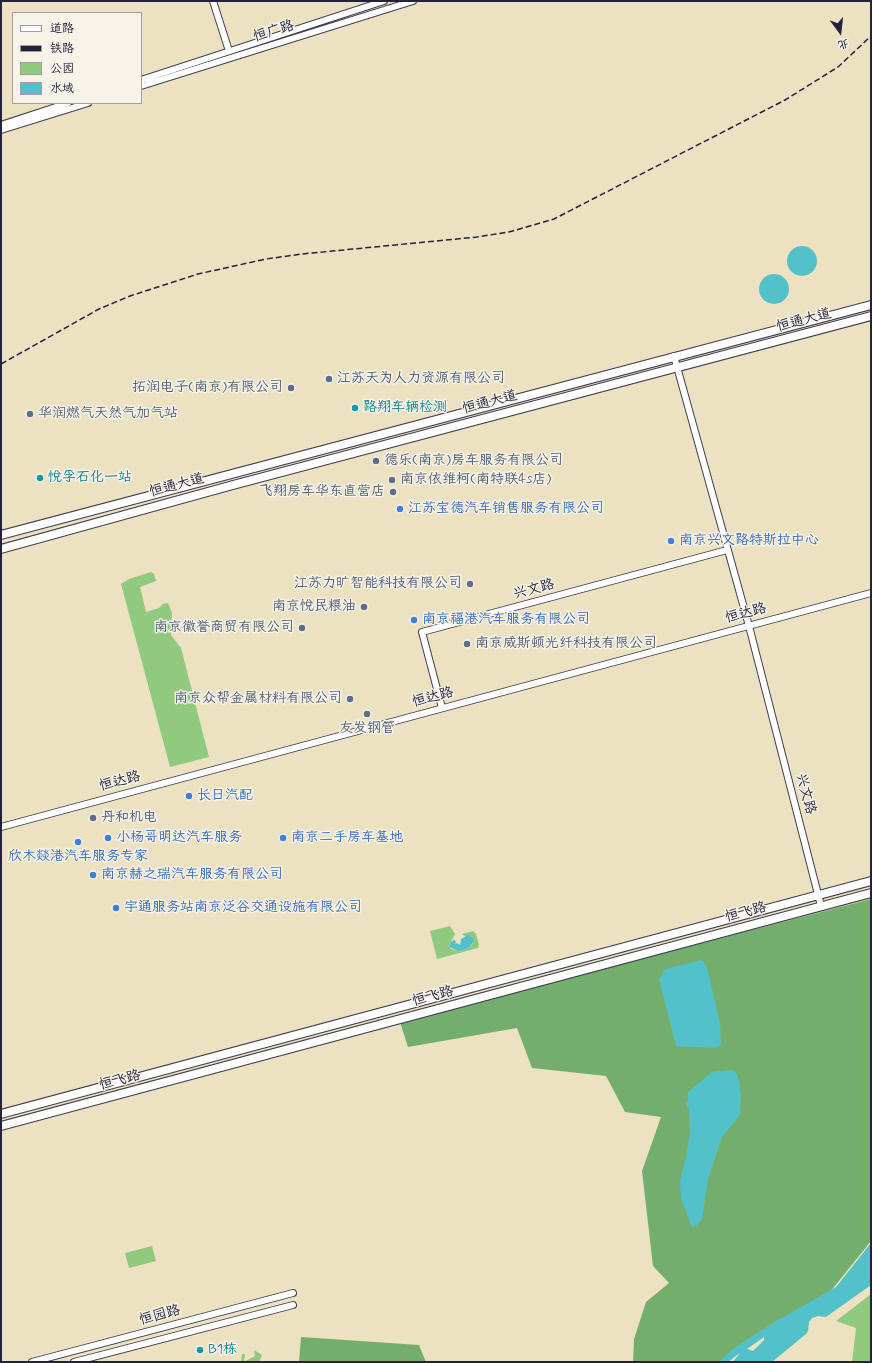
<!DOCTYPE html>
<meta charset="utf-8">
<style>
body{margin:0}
#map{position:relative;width:872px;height:1363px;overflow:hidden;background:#ece2c2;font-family:Mynerve,"LXGW WenKai TC",sans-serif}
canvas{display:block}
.frame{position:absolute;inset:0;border:2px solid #22223b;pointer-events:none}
.legend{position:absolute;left:12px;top:12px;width:130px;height:92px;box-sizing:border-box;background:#f7f3e8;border:1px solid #a29fa3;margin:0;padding:5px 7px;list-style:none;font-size:12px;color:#22223b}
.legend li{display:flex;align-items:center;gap:8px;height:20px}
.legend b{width:20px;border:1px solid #a29fa3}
.north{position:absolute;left:820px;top:12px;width:40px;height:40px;-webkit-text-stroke:3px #f7f3e8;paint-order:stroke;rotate:165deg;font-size:11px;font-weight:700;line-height:16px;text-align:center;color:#22223b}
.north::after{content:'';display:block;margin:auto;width:14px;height:18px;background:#22223b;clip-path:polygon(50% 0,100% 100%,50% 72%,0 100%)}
</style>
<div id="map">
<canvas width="872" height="1363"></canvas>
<div class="frame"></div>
<ul class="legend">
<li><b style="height:5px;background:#fff"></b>道路</li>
<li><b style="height:5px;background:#22223b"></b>铁路</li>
<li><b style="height:11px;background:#90ca7e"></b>公园</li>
<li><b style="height:11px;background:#53c1ca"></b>水域</li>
</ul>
<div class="north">北</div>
</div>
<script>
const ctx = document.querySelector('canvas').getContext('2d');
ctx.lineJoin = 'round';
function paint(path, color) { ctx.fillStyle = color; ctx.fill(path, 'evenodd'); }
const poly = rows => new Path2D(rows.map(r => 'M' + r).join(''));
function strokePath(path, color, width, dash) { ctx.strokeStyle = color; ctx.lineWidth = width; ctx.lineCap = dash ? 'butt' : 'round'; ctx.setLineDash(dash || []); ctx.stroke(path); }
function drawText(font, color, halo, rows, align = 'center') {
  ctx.font = font + ' Mynerve,"LXGW WenKai TC",sans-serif'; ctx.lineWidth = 3; ctx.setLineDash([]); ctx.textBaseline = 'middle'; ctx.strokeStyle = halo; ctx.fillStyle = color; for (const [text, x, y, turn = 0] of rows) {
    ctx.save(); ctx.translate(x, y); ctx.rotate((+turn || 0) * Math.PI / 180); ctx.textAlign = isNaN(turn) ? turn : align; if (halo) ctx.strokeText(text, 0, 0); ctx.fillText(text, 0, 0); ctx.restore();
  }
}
const green = poly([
 [151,572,154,574,156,581,140,587,146,612,159,608,163,604,168,603,172,613,171,635,181,648,209,757,170,767,121,584,129,579],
 [450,926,455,934,449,946,451,949,458,951,468,949,473,943,462,934,473,931,476,934,479,945,478,948,437,959,430,931],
 [152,1246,156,1261,129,1268,125,1253],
 [871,1294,871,1362,852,1362,856,1328,836,1321],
 [254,1350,262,1355,259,1362,241,1362,242,1354,245,1354,244,1362,255,1356]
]);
const forest = poly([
 [871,899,871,1241,830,1292,722,1362,633,1362,634,1339,646,1302,669,1283,653,1266,642,1171,661,1117,625,1112,606,1076,532,1068,517,1028,408,1047,400,1022],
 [301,1337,419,1345,426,1362,299,1362]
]);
const water = poly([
 '787 261a15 15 0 1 1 30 0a15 15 0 1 1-30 0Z',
 '759 289a15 15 0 1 1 30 0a15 15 0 1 1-30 0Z',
 [468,935,473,938,474,941,468,949,458,951,449,947,451,942,454,940,456,941,455,944,457,943,460,945,461,939],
 [702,960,707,967,720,1023,721,1043,718,1047,713,1048,676,1046,659,979,665,969],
 [731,1070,735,1071,739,1079,741,1097,740,1115,722,1137,708,1179,702,1219,696,1226,692,1227,681,1199,680,1180,686,1158,690,1132,689,1110,685,1103,688,1100,688,1092,712,1072],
 [871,1243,871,1285,826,1317,818,1316,812,1318,809,1322,808,1331,806,1334,772,1362,733,1362,740,1353,728,1362,719,1362,733,1349,771,1324,836,1287],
 [764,1337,764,1340,753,1351,747,1349]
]);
const minor = poly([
 [213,1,229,51],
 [141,80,384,1],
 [141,86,413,1],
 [1,125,68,103],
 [1,130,88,103],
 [674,356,749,626,821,906],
 [442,708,422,632,727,550],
 [1,827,871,593],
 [32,1362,293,1293],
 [74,1362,293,1305]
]);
const major = poly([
 [1,535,871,305],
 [1,549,233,485,871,316],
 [1,1114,871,881],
 [1,1126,871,893]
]);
const rail = poly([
 [1,364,99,309,130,296,198,274,266,259,302,254,477,237,509,232,554,219,785,100,838,67,871,36]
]);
const markers = [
 [329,379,4,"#5c6f8a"],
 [291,388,4,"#5c6f8a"],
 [355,408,4,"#0f9aa8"],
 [30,414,4,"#5c6f8a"],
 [376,461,4,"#5c6f8a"],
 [40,478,4,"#0f9aa8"],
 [392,480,4,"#5c6f8a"],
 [393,492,4,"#5c6f8a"],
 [400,509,4,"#3f7fe0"],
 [671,541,4,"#3f7fe0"],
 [470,584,4,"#5c6f8a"],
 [364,607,4,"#5c6f8a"],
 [414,620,4,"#3f7fe0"],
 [302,628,4,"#5c6f8a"],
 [467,644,4,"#5c6f8a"],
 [350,699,4,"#5c6f8a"],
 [367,714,4,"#5c6f8a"],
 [189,796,4,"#3f7fe0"],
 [93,818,4,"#5c6f8a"],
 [108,838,4,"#3f7fe0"],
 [283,838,4,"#3f7fe0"],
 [78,842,4,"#3f7fe0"],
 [93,875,4,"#3f7fe0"],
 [116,908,4,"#3f7fe0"],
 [200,1350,4,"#0f9aa8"]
];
const streetNames = [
 ["恒广路",274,32,-17],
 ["恒通大道",804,321,-15],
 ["恒通大道",490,403,-15],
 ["恒通大道",177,486,-15],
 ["兴文路",534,590,-15],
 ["恒达路",746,614,-15],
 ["恒达路",433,698,-15],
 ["恒达路",120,782,-15],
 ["兴文路",805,794,75],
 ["恒飞路",746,913,-15],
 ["恒飞路",433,997,-15],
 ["恒飞路",120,1081,-15],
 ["恒园路",160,1316,-15]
];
const serviceNames = [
 ["江苏天为人力资源有限公司",337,379],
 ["拓润电子(南京)有限公司",283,388,"right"],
 ["华润燃气天然气加气站",38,414],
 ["德乐(南京)房车服务有限公司",384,461],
 ["南京依维柯(南特联4s店)",400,480],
 ["飞翔房车华东直营店",385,492,"right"],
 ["江苏力旷智能科技有限公司",462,584,"right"],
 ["南京悦民粮油",356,607,"right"],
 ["南京徽誉商贸有限公司",294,628,"right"],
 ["南京威斯顿光纤科技有限公司",475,644],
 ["南京众帮金属材料有限公司",342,699,"right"],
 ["友发钢管",367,729,"center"],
 ["丹和机电",101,818]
];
const cultureNames = [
 ["路翔车辆检测",363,408],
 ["悦孚石化一站",48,478],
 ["B1栋",208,1350]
];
const shopNames = [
 ["江苏宝德汽车销售服务有限公司",408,509],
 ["南京兴文路特斯拉中心",679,541],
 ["南京福港汽车服务有限公司",422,620],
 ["长日汽配",197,796],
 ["小杨哥明达汽车服务",116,838],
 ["南京二手房车基地",291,838],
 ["欣木燚港汽车服务专家",78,857,"center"],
 ["南京赫之瑞汽车服务有限公司",101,875],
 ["宇通服务站南京泛谷交通设施有限公司",124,908]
];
paint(green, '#90ca7e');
paint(forest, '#74ae6d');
paint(water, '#53c1ca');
strokePath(minor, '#403f4f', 8);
strokePath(major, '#403f4f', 10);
strokePath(minor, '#fff', 6);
strokePath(major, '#fff', 8);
strokePath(rail, '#22223b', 1.5, [6, 3]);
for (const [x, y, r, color] of markers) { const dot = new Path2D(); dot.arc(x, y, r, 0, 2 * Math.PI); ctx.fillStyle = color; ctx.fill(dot); strokePath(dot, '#f7f3e8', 1.5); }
drawText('14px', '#22223b', '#f7f3e8', streetNames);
drawText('14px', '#4e5e75', '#f7f3e8', serviceNames, 'left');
drawText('14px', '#0d838f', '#f7f3e8', cultureNames, 'left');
drawText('14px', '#366cbe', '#f7f3e8', shopNames, 'left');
</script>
